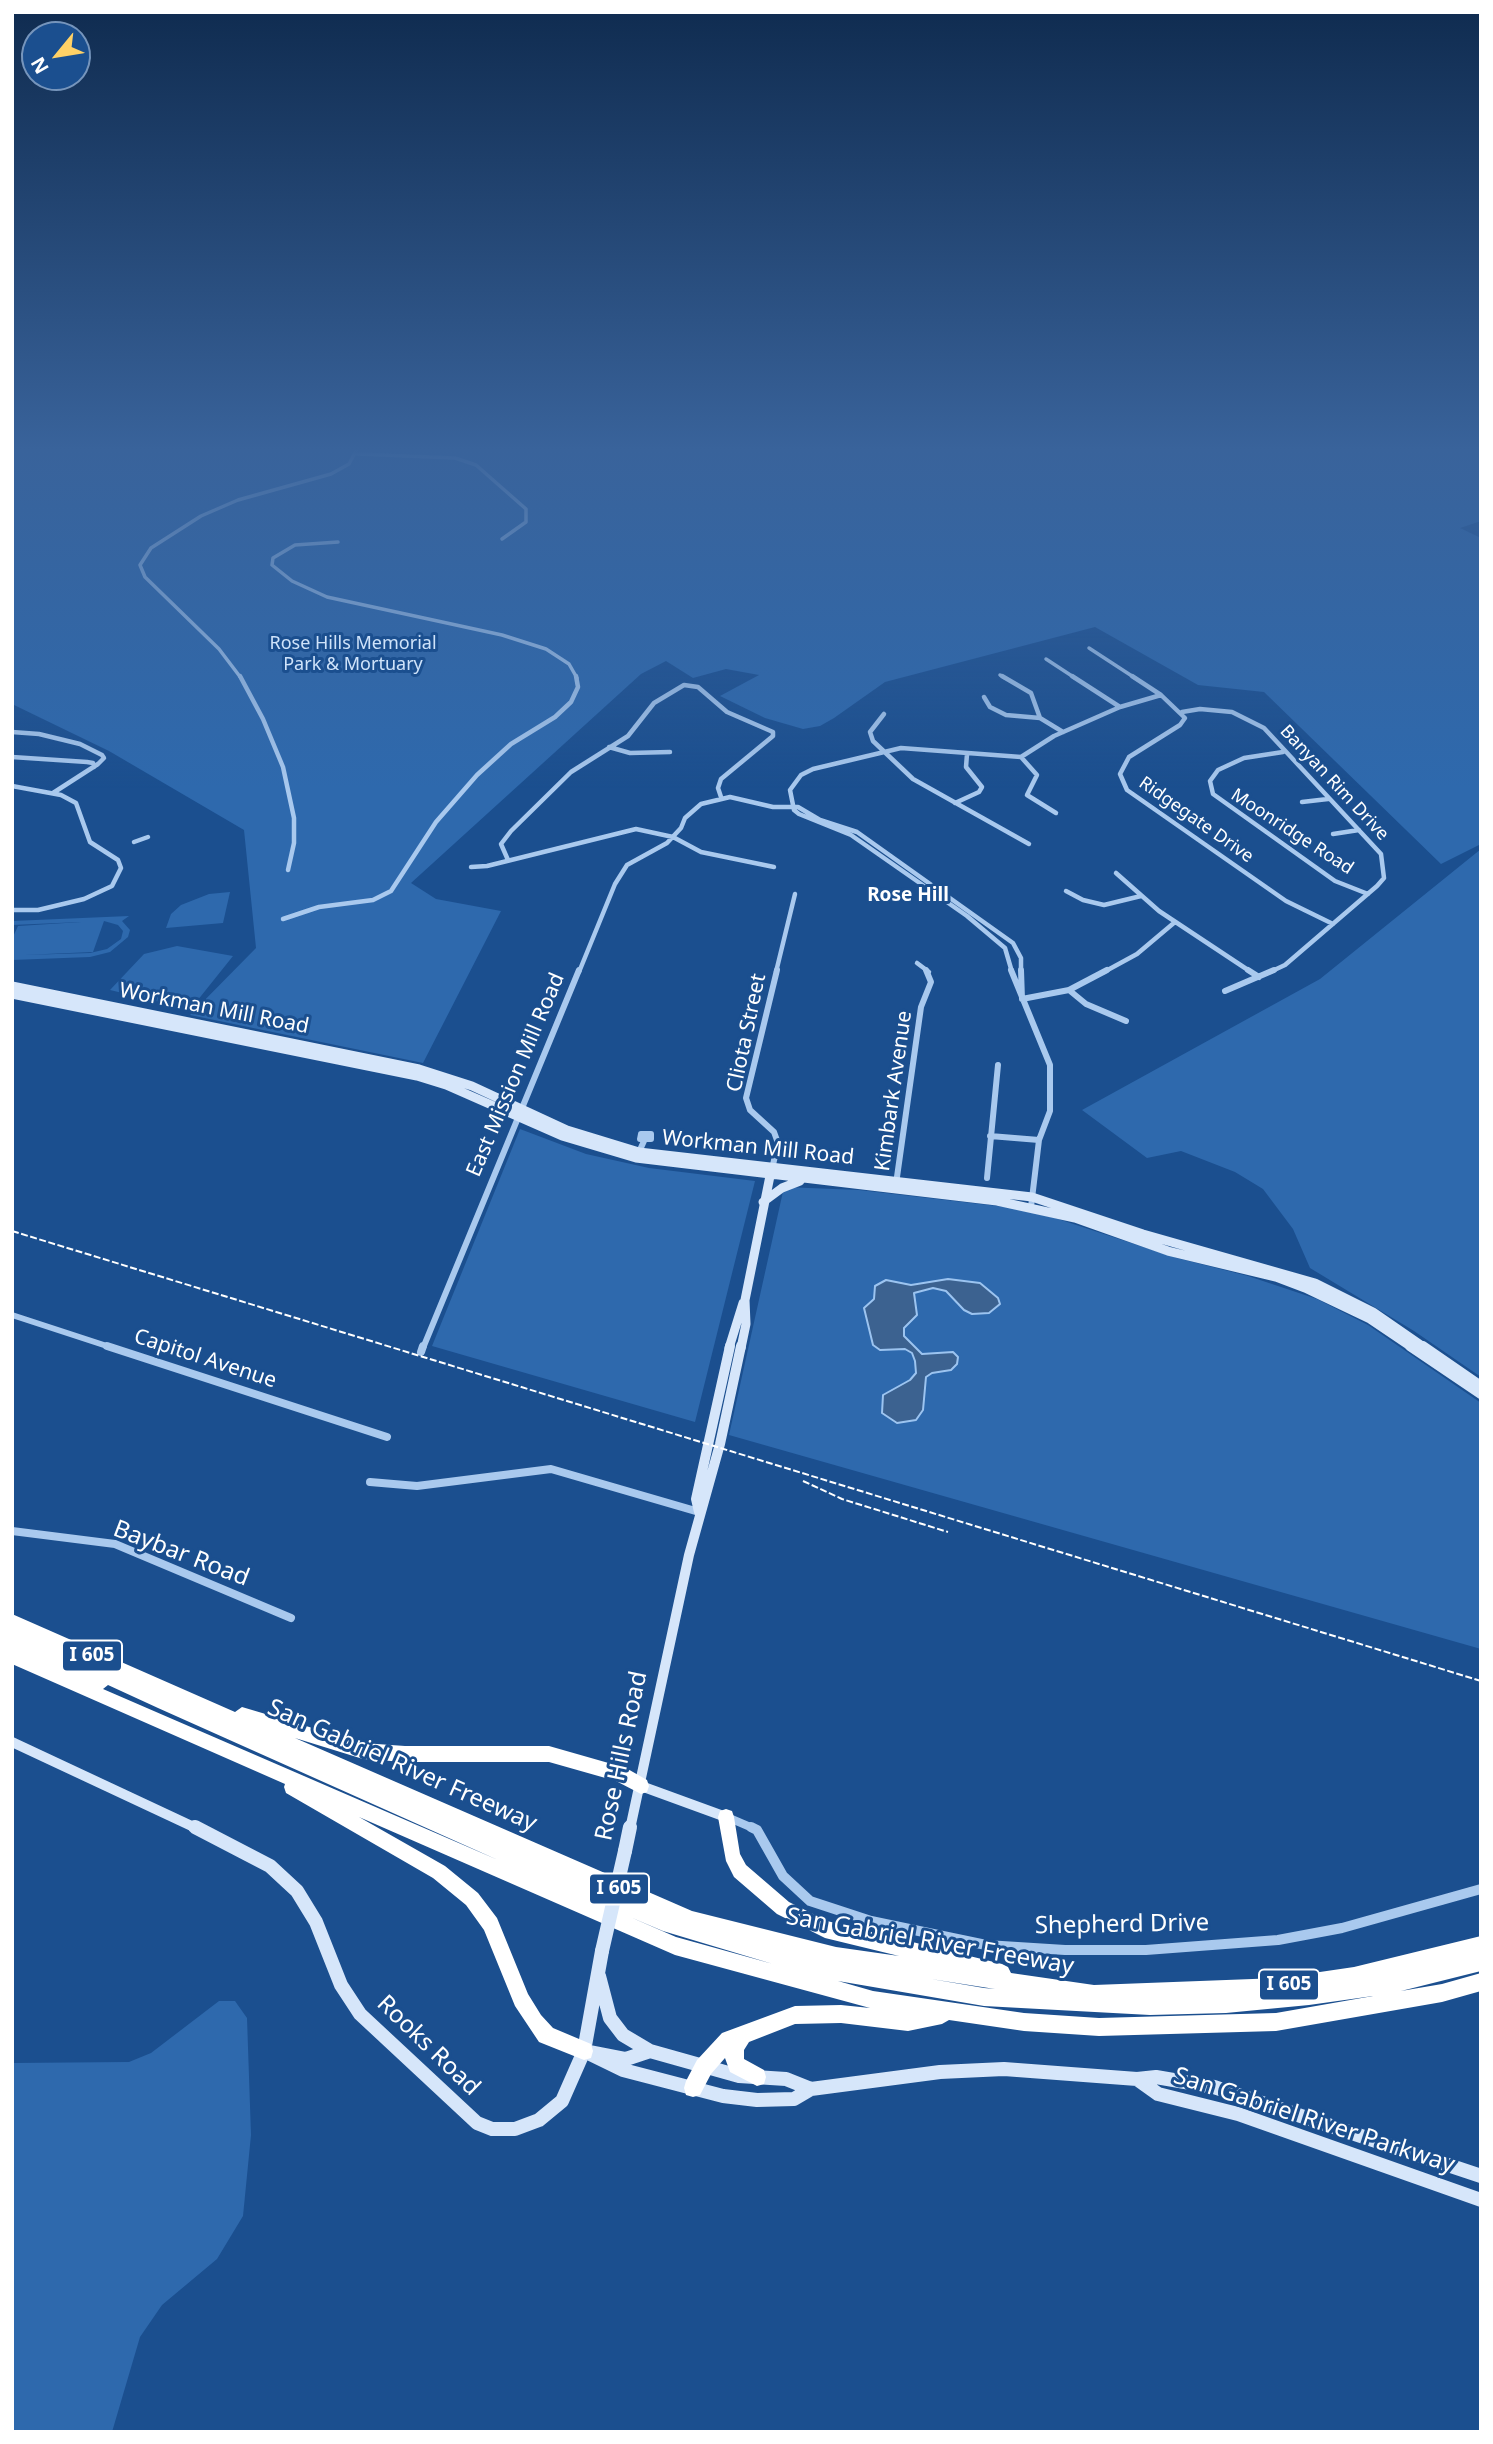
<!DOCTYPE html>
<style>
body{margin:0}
#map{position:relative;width:1493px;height:2444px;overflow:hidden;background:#1b4f8f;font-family:"Noto Sans",sans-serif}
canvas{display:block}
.frame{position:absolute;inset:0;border:14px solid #fff;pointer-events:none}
.north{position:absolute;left:21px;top:21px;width:70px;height:70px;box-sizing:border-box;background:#1b4f8f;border:2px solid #7695bc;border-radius:50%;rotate:240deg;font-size:19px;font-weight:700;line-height:28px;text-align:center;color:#fff}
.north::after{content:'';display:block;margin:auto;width:24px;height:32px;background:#ffd166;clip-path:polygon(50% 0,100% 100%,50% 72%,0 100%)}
</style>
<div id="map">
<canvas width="1493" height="2444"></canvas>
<div class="frame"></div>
<div class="north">N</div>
</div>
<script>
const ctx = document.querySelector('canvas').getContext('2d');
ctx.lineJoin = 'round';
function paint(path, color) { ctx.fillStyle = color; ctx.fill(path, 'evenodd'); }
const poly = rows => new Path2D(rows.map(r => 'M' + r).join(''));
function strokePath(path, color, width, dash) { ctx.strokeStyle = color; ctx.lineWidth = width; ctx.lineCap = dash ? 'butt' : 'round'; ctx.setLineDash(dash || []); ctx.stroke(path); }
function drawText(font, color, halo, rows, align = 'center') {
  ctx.font = font + ' "Noto Sans",sans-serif'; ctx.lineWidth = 6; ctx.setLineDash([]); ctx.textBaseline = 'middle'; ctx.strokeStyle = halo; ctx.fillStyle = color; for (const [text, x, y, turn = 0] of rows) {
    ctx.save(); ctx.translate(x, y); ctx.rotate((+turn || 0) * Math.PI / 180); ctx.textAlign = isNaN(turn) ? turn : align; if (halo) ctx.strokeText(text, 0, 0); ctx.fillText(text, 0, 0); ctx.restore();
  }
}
const green = poly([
 [12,447,1481,447,1481,521,1460,528,1481,538,1481,844,1441,864,1264,692,1198,685,1095,627,885,682,834,718,820,726,803,729,765,718,720,696,759,675,726,669,693,678,666,661,641,674,411,883,436,899,501,911,423,1063,190,1015,256,948,244,830,109,751,12,704],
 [1481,849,1481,1377,1414,1331,1310,1268,1293,1229,1263,1189,1235,1172,1181,1151,1147,1158,1082,1110,1320,979],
 [230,892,223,923,166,928,171,914,181,905,209,894],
 [129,916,122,921,130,930,128,937,110,952,90,957,12,960,12,939,18,926,81,922,12,925,12,921],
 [104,921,118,925,123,931,121,939,107,949,90,953,23,955,93,952],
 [177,946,233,956,193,1006,185,1008,110,990,144,954],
 [520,1129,586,1154,649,1168,755,1181,695,1422,432,1346],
 [784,1187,859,1190,1006,1207,1055,1218,1177,1258,1248,1276,1317,1299,1368,1325,1481,1403,1481,1649,729,1435],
 [219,2001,235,2001,247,2018,251,2135,243,2216,217,2259,162,2305,140,2337,112,2432,12,2432,12,2063,129,2062,151,2053]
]);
const water = poly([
 [948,1279,980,1283,998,1298,1000,1304,989,1313,972,1314,964,1310,946,1291,933,1288,914,1293,917,1315,904,1328,904,1336,922,1354,953,1352,958,1357,957,1364,951,1370,932,1373,926,1377,923,1410,916,1420,897,1423,882,1413,883,1395,910,1380,916,1373,915,1361,912,1353,905,1349,880,1350,873,1345,864,1308,874,1299,875,1286,886,1280,911,1285,948,1279]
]);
const streetFar4 = poly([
 [357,454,455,458,476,465,526,509,526,522,502,539],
 [338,542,295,545,273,558,272,565,292,581,327,597,502,635,546,649,569,664,577,678],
 [1089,648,1135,678],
 [1046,659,1075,678],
 [1000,675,1005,678],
 [241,678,219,649,145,577,140,565,151,548,201,516,238,500,331,474,349,464,358,447]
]);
const streetFar3 = poly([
 [240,676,263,719,283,767,294,818,294,843,288,870],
 [1002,676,1031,693,1040,718,1063,732],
 [1072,676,1120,707],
 [1132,676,1161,695,1185,718,1180,725,1129,757,1120,774,1127,790,1286,901,1333,924],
 [984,697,990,707,1006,715,1040,718],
 [1182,712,1200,709,1232,712,1264,728,1381,854,1384,878,1377,886,1285,965,1270,972],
 [884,714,870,732,873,741,913,779,1029,844],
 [12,732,39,734,80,744,102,755,104,758,98,764,53,793],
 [609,747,630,753,670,752],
 [1283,752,1244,758,1218,770,1210,781,1213,794,1335,881,1368,894],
 [12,757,87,762,93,763,94,767],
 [1021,757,1037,775,1027,795,1056,813],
 [12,786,61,795,76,803,90,842,118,860,121,868,112,886,84,899,38,910,12,910],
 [1302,802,1328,799],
 [955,803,979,792,982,787,966,767,967,754],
 [1333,834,1359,830],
 [134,842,148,837],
 [508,860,501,844,511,831,571,772,628,736,654,703,684,685,698,687,727,712,773,732,773,736,721,779,718,788,721,797],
 [471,867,487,866,636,829,673,837,701,852,774,867],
 [1116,873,1159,911,1251,972],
 [1066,891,1083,900,1104,905,1141,896],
 [283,919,319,907,373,900,391,891,436,822,477,775,511,744,555,717,571,702,578,687,576,676],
 [917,963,929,972],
 [579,972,615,884,627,865,667,843,681,828,685,818,701,804,730,797,773,807,798,807,820,820,857,832,1013,943,1021,958,1021,972],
 [776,972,795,894],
 [1012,972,1005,948,967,916,851,835,799,814,794,810,790,790,801,775,813,769,901,748,1021,757,1054,736,1120,707,1161,695],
 [1104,972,1137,954,1175,922]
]);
const streetFar2 = poly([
 [1011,970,1050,1065,1050,1111,1039,1140,1031,1207],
 [1021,970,1022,999],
 [1248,970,1259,977],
 [1069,990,1086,1004,1126,1021],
 [1225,991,1274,970],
 [1022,999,1069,990,1107,970],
 [641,1134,651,1134,651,1139,640,1139,641,1134],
 [990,1136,1039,1140],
 [639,1152,644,1141],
 [772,1169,778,1143,774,1132,750,1110,746,1098,777,970],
 [987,1178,998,1065],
 [896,1184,921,1007,931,982,926,970],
 [12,1315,113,1348],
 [423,1348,579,970]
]);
const streetFar1 = poly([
 [107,1346,387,1437],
 [421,1352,423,1346],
 [370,1482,417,1486,551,1469,699,1512],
 [12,1531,115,1544,291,1618],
 [727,1817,755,1829]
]);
const street = poly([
 [751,1827,757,1830,783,1876,810,1901,871,1921,986,1945,1065,1950,1146,1950,1278,1940,1342,1928,1481,1889]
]);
const secondaryFar2 = poly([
 [12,986,419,1069,472,1086,567,1130,639,1152,1032,1197,1143,1234,1315,1283,1373,1312,1425,1348],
 [12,994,417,1076,446,1085,562,1136,636,1158,997,1201,1075,1218,1168,1251,1276,1277,1305,1288,1370,1319,1413,1348],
 [763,1202,782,1188,800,1181],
 [729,1348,743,1303],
 [741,1348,746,1324,745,1300,771,1171]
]);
const secondaryFar1 = poly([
 [1410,1346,1481,1394],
 [1423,1346,1481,1386],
 [699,1512,696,1499,730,1346],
 [12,1742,198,1829],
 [641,1786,726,1817],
 [630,1829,689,1555,720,1444,741,1346]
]);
const secondary = poly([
 [195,1827,270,1866,297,1891,316,1922,341,1985,360,2014,477,2123,492,2129,515,2129,539,2120,562,2101,584,2051,602,1951],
 [625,1851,630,1827],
 [599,1976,610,2018,623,2035,650,2051],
 [584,2051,623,2070,723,2096,757,2100,794,2099,811,2089,940,2072,1004,2069,1137,2079,1156,2077,1214,2087,1481,2176],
 [585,2051,626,2059,650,2051,739,2076,786,2079,811,2089],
 [1137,2079,1158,2094,1238,2114,1481,2200]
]);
const highway = poly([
 [12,1614,235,1712,242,1707,363,1743,405,1746,549,1746,626,1768,647,1780,649,1786,647,1792,641,1794,616,1781,549,1762,405,1762,363,1759,295,1738,692,1911,836,1947,899,1956,825,1938,777,1914,734,1877,726,1861,718,1817,720,1811,726,1809,732,1811,734,1817,740,1854,746,1865,789,1902,827,1921,1002,1964,1008,1967,1011,1973,1094,1985,1279,1978,1354,1967,1481,1936,1481,1971,1401,1991,1442,1984,1481,1973,1481,1991,1442,2002,1276,2031,1099,2036,1024,2031,949,2020,942,2024,908,2031,841,2023,795,2024,749,2042,744,2050,744,2059,764,2070,766,2077,764,2084,757,2086,730,2072,725,2058,711,2074,700,2095,693,2097,686,2095,684,2088,686,2081,697,2060,722,2033,795,2006,841,2005,870,2008,675,1955,359,1817,445,1866,478,1893,497,1918,528,1994,541,2015,553,2028,591,2044,593,2051,591,2058,584,2060,539,2042,515,2006,484,1930,466,1905,433,1878,286,1793,284,1787,285,1784,12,1664,12,1614],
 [108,1685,158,1708,498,1860,103,1689,108,1685],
 [630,1917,663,1931,773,1964,676,1937,630,1917],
 [931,1979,995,1989,984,1988,931,1979],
 [838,1981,984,2006,1150,2015,1226,2013,1309,2005,1373,1996,1276,2013,1099,2018,1024,2013,873,1991,838,1981]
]);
const rail = poly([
 [12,1231,1481,1681],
 [803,1481,842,1499,948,1532]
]);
const secondaryBridge = poly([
 [602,1951,625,1851]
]);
const farParknames = [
 ["Rose Hills Memorial",353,644],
 ["Park & Mortuary",353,665]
];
const farStreetnames = [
 ["Banyan Rim Drive",1334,783,47],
 ["Ridgegate Drive",1196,820,35],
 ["Moonridge Road",1292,832,33]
];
const farNeighbourhoodnames = [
 ["Rose Hill",908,896]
];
const shields = [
 [92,1656,60],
 [619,1889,60],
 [1289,1985,60]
];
const shieldNames = [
 ["I 605",92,1656],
 ["I 605",619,1889],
 ["I 605",1289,1985]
];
const streetNames = [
 ["Workman Mill Road",214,1009,11],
 ["Cliota Street",747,1033,-78],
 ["East Mission Mill Road",516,1075,-67],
 ["Kimbark Avenue",894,1091,-82],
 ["Workman Mill Road",758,1148,6],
 ["Capitol Avenue",205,1359,18]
];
const nearStreetnames = [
 ["Baybar Road",181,1554,21],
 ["Rose Hills Road",622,1756,-78],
 ["San Gabriel River Freeway",402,1766,24],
 ["Shepherd Drive",1122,1925,-1],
 ["San Gabriel River Freeway",930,1942,10],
 ["Rooks Road",428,2046,44],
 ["San Gabriel River Parkway",1314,2121,18]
];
paint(green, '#2e69ad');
paint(water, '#3c6290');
strokePath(water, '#9cc4f0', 2);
strokePath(streetFar4, '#a9c9ee', 3.5);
strokePath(streetFar3, '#a9c9ee', 4.5);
strokePath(streetFar2, '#a9c9ee', 6);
strokePath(streetFar1, '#a9c9ee', 8);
strokePath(street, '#a9c9ee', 10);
strokePath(secondaryFar2, '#d6e6fa', 9);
strokePath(secondaryFar1, '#d6e6fa', 10);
strokePath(secondary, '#d6e6fa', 14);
paint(highway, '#fff');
strokePath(rail, '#fff', 2, [7, 2.5]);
strokePath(secondaryBridge, '#d6e6fa', 14);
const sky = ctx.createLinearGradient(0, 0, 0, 789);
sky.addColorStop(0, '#0f2b4f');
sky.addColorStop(0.57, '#39639b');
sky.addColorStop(1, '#39639b00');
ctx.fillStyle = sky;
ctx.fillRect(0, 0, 1493, 789);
drawText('18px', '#cfe3fa', '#1b4f8f', farParknames);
drawText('18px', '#fff', '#1b4f8f', farStreetnames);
drawText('bold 19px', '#fff', '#1b4f8f', farNeighbourhoodnames);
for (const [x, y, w] of shields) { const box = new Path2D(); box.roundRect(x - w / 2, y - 15.5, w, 31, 5); ctx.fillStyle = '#1b4f8f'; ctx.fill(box); strokePath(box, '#fff', 2); }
drawText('bold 19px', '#fff', null, shieldNames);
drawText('21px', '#fff', '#1b4f8f', streetNames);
drawText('24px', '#fff', '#1b4f8f', nearStreetnames);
</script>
